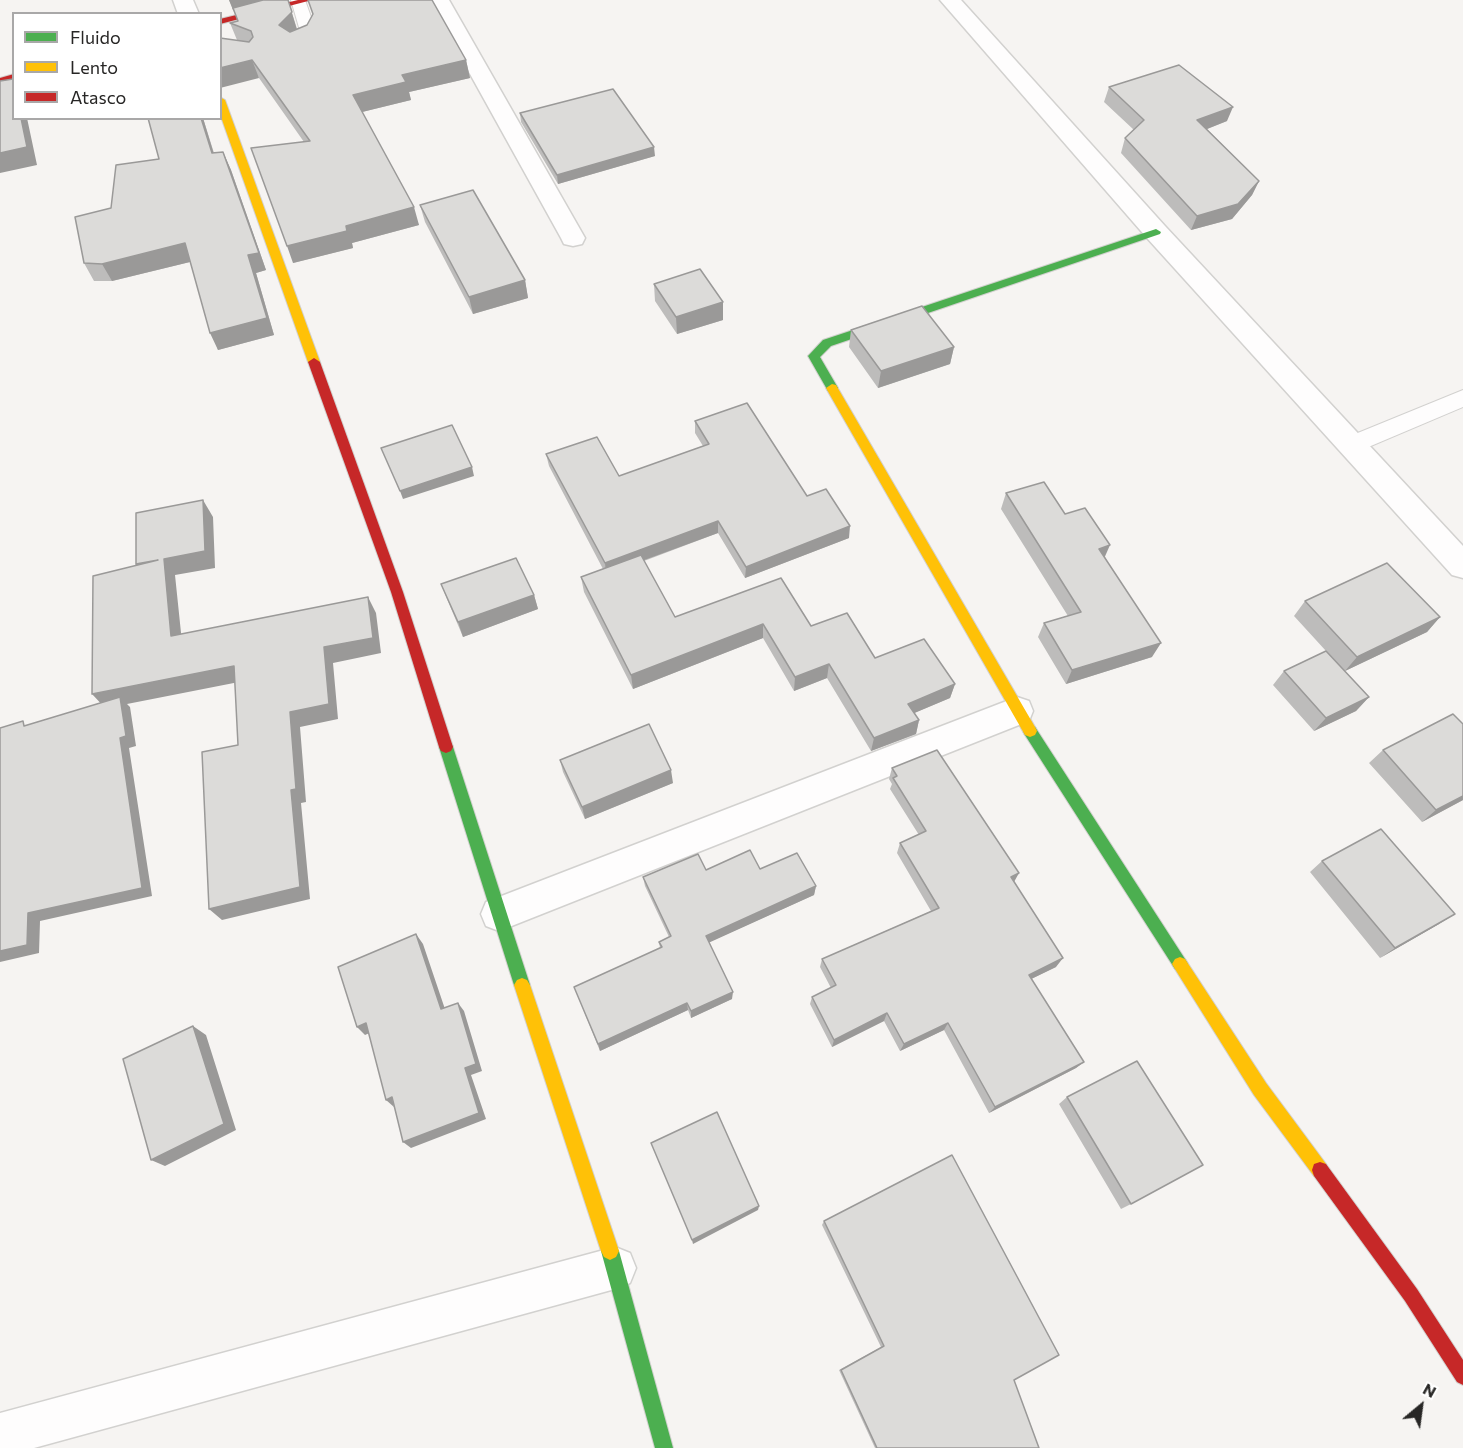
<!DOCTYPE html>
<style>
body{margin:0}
#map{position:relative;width:1463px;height:1448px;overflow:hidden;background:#f6f4f2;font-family:Commissioner,sans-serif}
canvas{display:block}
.legend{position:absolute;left:12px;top:12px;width:210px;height:108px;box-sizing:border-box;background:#fff;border:2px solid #a9a8a8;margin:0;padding:8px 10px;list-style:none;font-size:18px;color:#272625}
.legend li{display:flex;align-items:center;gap:12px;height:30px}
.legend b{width:30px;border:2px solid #a9a8a8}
.north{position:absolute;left:1391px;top:1376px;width:60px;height:60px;-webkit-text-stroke:4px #fff;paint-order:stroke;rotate:29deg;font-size:16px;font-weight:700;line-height:24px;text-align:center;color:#272625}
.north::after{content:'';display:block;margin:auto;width:21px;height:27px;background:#272625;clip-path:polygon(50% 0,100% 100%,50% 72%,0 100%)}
</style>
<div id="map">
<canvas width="1463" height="1448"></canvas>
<ul class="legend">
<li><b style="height:8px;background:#4caf50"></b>Fluido</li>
<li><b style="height:8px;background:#ffc107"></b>Lento</li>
<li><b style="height:8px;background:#c62828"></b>Atasco</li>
</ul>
<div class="north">N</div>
</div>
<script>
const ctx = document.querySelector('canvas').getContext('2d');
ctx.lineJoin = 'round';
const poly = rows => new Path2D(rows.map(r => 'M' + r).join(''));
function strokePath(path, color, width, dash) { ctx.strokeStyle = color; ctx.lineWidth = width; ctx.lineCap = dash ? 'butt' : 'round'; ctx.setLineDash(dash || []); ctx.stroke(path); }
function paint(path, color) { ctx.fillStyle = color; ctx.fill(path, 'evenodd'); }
const lane = poly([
 [291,0,305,0,316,31,312,41,295,48,287,43,300,31,291,0],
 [1463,390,1463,407,1359,451,1351,453,1343,451,1340,445,1343,439,1463,390]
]);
const street = poly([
 [173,0,193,0,199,14,178,14,173,0],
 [429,0,449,0,585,238,582,244,573,246,564,244,561,238,429,0],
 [940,0,961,0,1165,226,1463,546,1463,578,1452,575,1147,238,940,0],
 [1017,697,1029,701,1033,711,1029,721,499,931,486,926,481,914,486,902,1017,697],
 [615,1247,630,1253,636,1268,630,1283,615,1289,34,1448,0,1448,0,1413,615,1247]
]);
const fast = poly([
 [1156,229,1161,232,1160,234,831,346,820,357,838,388,836,391,828,391,808,356,823,340,1156,229],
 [1030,725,1035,727,1185,959,1188,964,1185,969,1180,971,1175,969,1025,735,1023,731,1025,727,1030,725],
 [446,741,451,743,453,747,530,985,527,990,522,992,517,990,514,985,439,747,441,743,446,741],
 [610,1242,616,1245,619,1251,673,1448,655,1448,601,1251,604,1245,610,1242]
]);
const slow = poly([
 [220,97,225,100,320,362,318,365,314,366,308,362,220,114,220,97],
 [832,384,836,385,1035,727,1037,731,1035,735,1030,737,1025,735,826,388,832,384],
 [1180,957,1185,959,1266,1083,1326,1164,1328,1170,1326,1176,1320,1178,1314,1176,1254,1095,1175,969,1172,964,1175,959,1180,957],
 [522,978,527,980,530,985,619,1251,616,1257,610,1260,604,1257,601,1251,514,985,517,980,522,978]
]);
const jam = poly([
 [298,0,312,0,220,24,220,19,298,0],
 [14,74,14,80,0,84,0,78,14,74],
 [314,358,320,362,403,592,453,747,451,751,446,753,441,751,439,747,391,592,308,362,314,358],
 [1320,1162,1326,1164,1417,1289,1463,1360,1463,1385,1457,1382,1405,1301,1314,1176,1312,1170,1314,1164,1320,1162]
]);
const wall = poly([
 [229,0,288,0,297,29,466,60,470,78,409,92,411,100,362,112,419,225,352,243,353,248,293,263,304,142,259,78,237,40,230,23,238,21],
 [1109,87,1227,121,1207,129,1259,181,1252,195,1232,219,1191,230,1121,153,1125,138,1134,130,1104,102],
 [520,113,655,156,558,184,521,122],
 [203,118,214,153,223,152,231,170,266,270,256,273,274,335,218,350,190,262,112,281,94,281,84,263,111,208,159,159],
 [420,205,525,280,528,298,473,314,425,222],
 [654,284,723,302,723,320,677,334,655,301],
 [851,330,954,347,950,364,878,388,849,347],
 [695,421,807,496,849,538,745,578,718,533,644,561,675,617,811,626,875,658,955,684,950,698,914,713,919,720,916,734,871,751,827,678,794,691,763,638,633,689,584,592,581,577,603,569,549,466,546,454,619,476,703,446,695,433],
 [1006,493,1065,514,1105,557,1152,657,1066,684,1038,637,1044,623,1068,616,1001,509],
 [441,584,534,595,538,609,463,637,447,599],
 [1305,601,1440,617,1427,632,1345,671,1369,697,1356,711,1314,731,1273,685,1284,671,1326,651,1294,616],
 [1463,724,1463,800,1422,822,1369,763,1383,750],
 [560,760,673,783,585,819,563,772],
 [892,768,1014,882,1056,967,1031,979,1084,1062,1076,1068,989,1113,944,1030,900,1051,884,1021,832,1047,810,1004,812,997,831,988,820,967,822,959,931,911,897,853,900,843,919,835,890,789,892,784,889,779],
 [1322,861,1439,924,1380,958,1310,872],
 [760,869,816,886,814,895,709,942,732,999,691,1018,688,1010,600,1051,574,987,660,948,659,942,669,937,645,886,643,877,706,870],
 [1067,1097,1131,1204,1121,1209,1059,1104],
 [824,1221,1014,1380,1039,1448,875,1448,839,1370,881,1347,822,1225]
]);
const shadedWall = poly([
 [229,0,273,0,233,10],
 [288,0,297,30,285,43,279,25],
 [252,60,259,78,220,88,220,68],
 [466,60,470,78,409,92,411,100,358,113,353,95,402,75],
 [1233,107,1227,121,1192,135,1197,120],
 [21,118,27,118,37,165,0,173,0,153],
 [201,118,203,118,219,171,212,153],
 [654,147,655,156,558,184,557,175],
 [223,152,231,170,266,270,256,273,274,335,218,350,210,333,248,255],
 [1259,181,1252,195,1232,219,1191,230,1197,216],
 [414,207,419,225,352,243,353,248,293,263,287,246,346,226],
 [185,243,194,261,112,281,102,264],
 [525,280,528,298,473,314,469,297],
 [723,302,723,320,677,334,676,317],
 [954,347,950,364,878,388,881,371],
 [472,467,474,476,403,499,400,491],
 [203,500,213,517,215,568,175,575,183,652,171,636,148,580,136,564,164,559],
 [718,521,718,533,606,574,605,563],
 [850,526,849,538,745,578,746,567],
 [1110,545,1103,561,1099,549],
 [534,595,538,609,463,637,458,622],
 [368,597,376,613,381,653,333,663,338,719,300,727,306,802,301,803,310,899,222,920,209,909,291,790,290,712,324,647],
 [1440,617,1427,632,1345,671,1357,657],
 [763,624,763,638,633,689,631,675],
 [1161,643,1152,657,1066,684,1072,670],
 [829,664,827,678,794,691,795,677],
 [234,666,244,681,127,704,130,707,136,746,129,748,152,896,40,921,39,953,0,962,0,951,28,913,106,709,92,694],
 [955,684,950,698,905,717,908,704],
 [1369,697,1356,711,1314,731,1326,718],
 [919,720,916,734,871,751,874,738],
 [671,770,673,783,585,819,582,807],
 [1463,796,1463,800,1422,822,1436,810],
 [1019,873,1014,882,1011,877],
 [816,886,814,895,706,944,706,936],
 [1455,914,1439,924,1380,958,1395,948],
 [416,934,423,944,448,1018,441,1009],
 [1063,958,1056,967,1023,983,1029,975],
 [733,992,732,999,691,1018,691,1011],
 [458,1003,464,1011,482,1071,471,1075,486,1119,411,1148,403,1142,465,1068],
 [687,1003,688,1010,600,1051,598,1044],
 [887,1013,884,1021,832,1047,834,1040],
 [366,1023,374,1031,365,1035,357,1027],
 [948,1023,944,1030,900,1051,904,1044],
 [193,1026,206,1035,236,1130,165,1166,151,1160],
 [1084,1062,1076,1068,989,1113,995,1107],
 [392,1097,394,1107,386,1100],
 [759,1206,758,1210,693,1244,692,1240]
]);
const building = poly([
 [263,0,288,0,292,12,279,25,290,32,307,25,313,14,308,0,432,0,466,60,402,75,406,82,353,95,414,207,346,226,347,231,287,246,251,148,310,141,252,60,220,68,220,38,249,42,253,37,251,31,230,23,238,21,233,8,263,0],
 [1179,65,1233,107,1197,120,1259,181,1238,204,1197,216,1125,138,1144,120,1109,87,1179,65],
 [13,79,14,118,21,118,27,147,0,153,0,81,13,79],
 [613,89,654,147,557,175,520,113,613,89],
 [148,118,201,118,212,153,223,152,259,253,248,255,267,318,210,333,185,243,102,264,84,263,75,217,111,208,116,165,159,159,148,118],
 [473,190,525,280,469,297,420,205,473,190],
 [700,269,723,302,676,317,654,284,700,269],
 [922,306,954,347,881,371,851,330,922,306],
 [747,403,807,496,826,489,850,526,746,567,718,521,605,563,546,454,597,437,619,476,709,444,695,421,747,403],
 [452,425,472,467,400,491,381,448,452,425],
 [1044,482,1065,514,1085,508,1110,545,1099,549,1161,643,1072,670,1044,623,1081,612,1006,493,1044,482],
 [203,500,205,551,164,559,171,636,368,597,373,638,324,647,329,704,290,712,296,789,291,790,300,887,209,909,202,752,238,745,234,666,92,694,93,576,158,560,136,564,136,513,203,500],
 [641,555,675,617,781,578,811,626,847,613,875,658,924,639,955,684,908,704,919,720,874,738,829,664,795,677,763,624,631,675,581,577,641,555],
 [516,558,534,595,458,622,441,584,516,558],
 [1387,563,1440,617,1357,657,1305,601,1387,563],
 [1326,651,1369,697,1326,718,1284,671,1326,651],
 [120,697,126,736,120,738,142,888,28,913,27,945,0,951,0,728,23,721,24,726,120,697],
 [1453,714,1463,724,1463,796,1436,810,1383,750,1453,714],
 [649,724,671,770,582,807,560,760,649,724],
 [937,750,1019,873,1011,877,1063,958,1029,975,1084,1062,995,1107,948,1023,904,1044,887,1013,834,1040,812,997,836,985,822,959,939,908,900,843,926,831,893,778,897,776,892,768,937,750],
 [1381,829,1455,914,1395,948,1322,861,1381,829],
 [750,850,760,869,797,853,816,886,706,936,733,992,691,1011,687,1003,598,1044,574,987,662,947,659,942,671,936,643,877,698,854,706,870,750,850],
 [416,934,441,1009,458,1003,476,1064,465,1068,479,1113,403,1142,392,1097,386,1100,366,1023,357,1027,338,967,416,934],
 [193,1026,224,1124,151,1160,123,1059,193,1026],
 [1137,1061,1203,1165,1131,1204,1067,1097,1137,1061],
 [717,1112,759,1206,692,1240,651,1143,717,1112],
 [952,1155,1059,1355,1014,1380,1039,1448,877,1448,841,1370,884,1346,824,1221,952,1155]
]);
strokePath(lane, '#d2d1cf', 2);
strokePath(street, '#d2d1cf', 3);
strokePath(fast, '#d2d1cf', 2);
strokePath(slow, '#d2d1cf', 2);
strokePath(jam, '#d2d1cf', 2);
paint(lane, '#fefdfd');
paint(street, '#fefdfd');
paint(fast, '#4caf50');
paint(slow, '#ffc107');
paint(jam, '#c62828');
paint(wall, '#bdbcbb');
paint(shadedWall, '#9a9998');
paint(building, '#dcdbd9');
strokePath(building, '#9a9998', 1.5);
</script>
